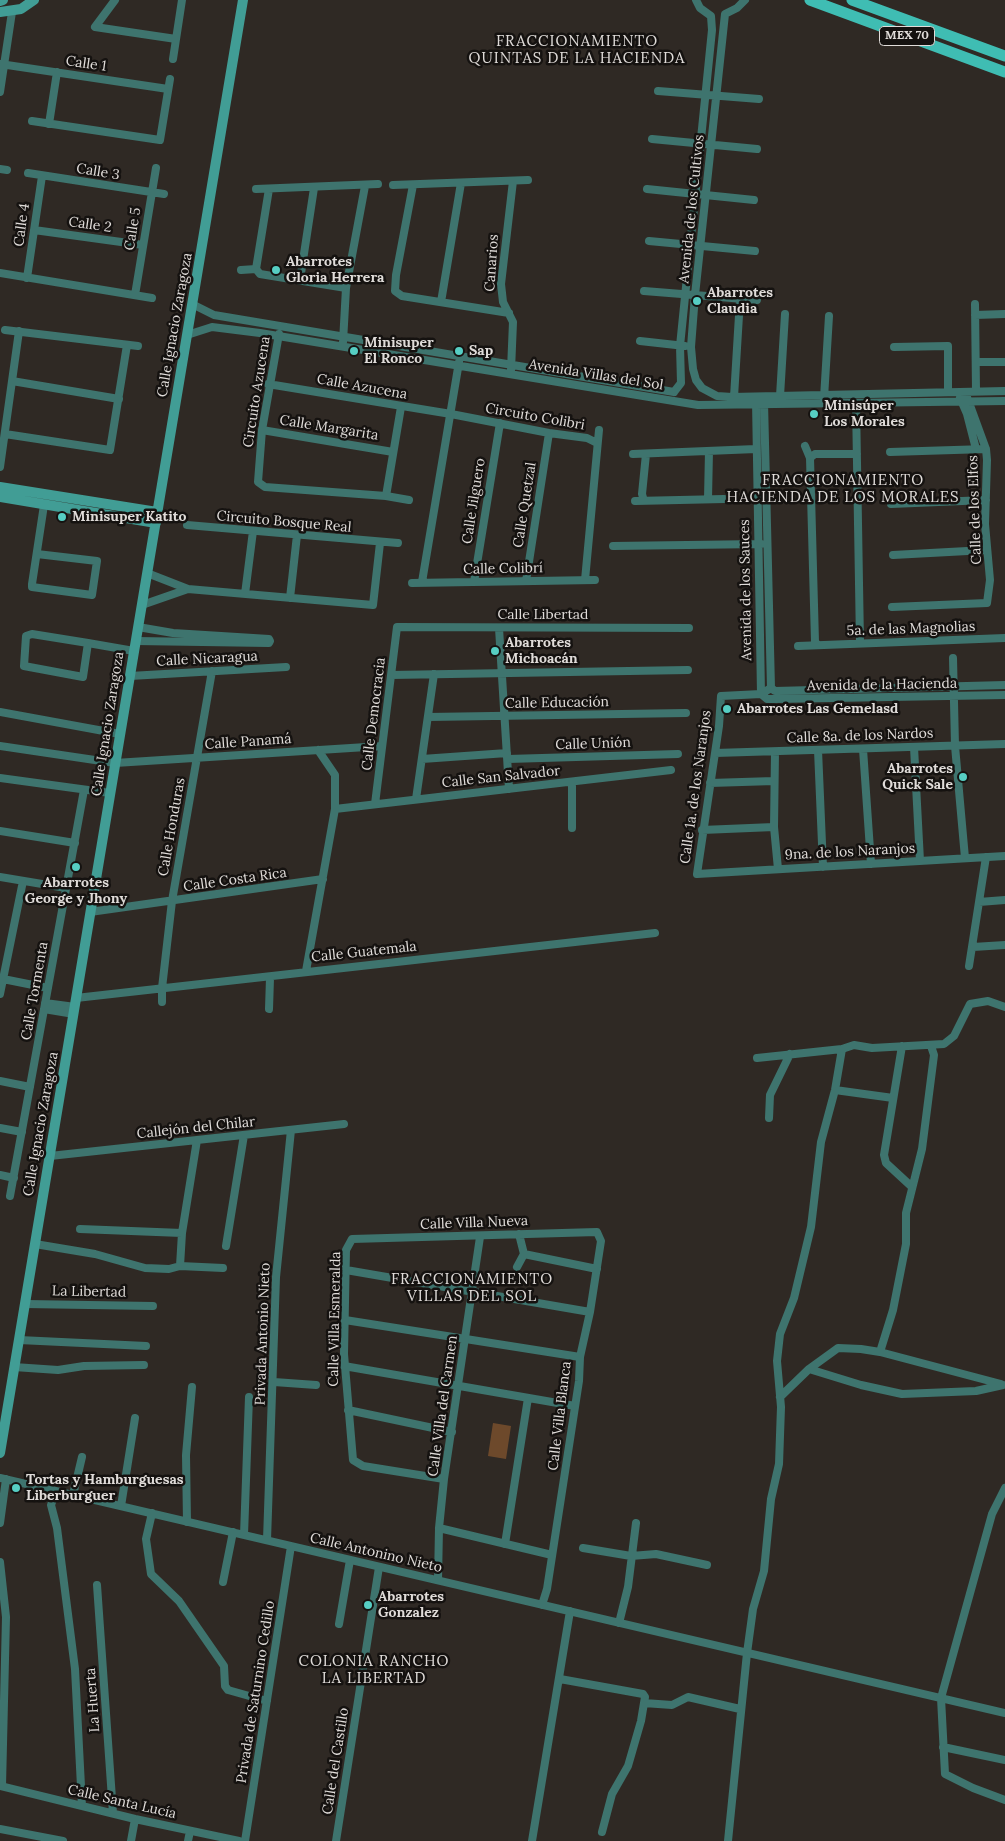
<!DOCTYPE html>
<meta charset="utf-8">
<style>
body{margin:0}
canvas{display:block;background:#2f2924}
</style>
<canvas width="1005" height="1841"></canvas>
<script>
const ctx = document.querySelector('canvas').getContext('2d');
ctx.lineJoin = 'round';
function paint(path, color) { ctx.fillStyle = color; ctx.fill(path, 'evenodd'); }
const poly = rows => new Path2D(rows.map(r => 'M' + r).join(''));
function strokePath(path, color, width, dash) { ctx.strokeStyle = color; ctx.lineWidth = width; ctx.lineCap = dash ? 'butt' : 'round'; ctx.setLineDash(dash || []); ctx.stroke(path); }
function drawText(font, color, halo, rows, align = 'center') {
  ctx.font = font + ' Lora,serif'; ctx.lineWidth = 5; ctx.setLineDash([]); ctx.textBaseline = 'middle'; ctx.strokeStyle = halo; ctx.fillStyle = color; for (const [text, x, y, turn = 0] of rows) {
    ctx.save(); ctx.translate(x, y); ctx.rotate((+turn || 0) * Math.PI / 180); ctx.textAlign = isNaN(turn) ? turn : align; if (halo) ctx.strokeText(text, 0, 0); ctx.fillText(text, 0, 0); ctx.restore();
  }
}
const green = poly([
 [493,1423,511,1426,506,1459,488,1456]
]);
const street = poly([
 [115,0,95,27,176,39],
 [745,0,737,8,725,14,695,295,691,347,693,369,696,380,702,388,717,396,732,397,1005,391],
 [173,59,182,0],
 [0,64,168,89],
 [658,91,759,99],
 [0,92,12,12],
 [32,121,160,140,170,79],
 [49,124,57,72],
 [652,139,757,149],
 [0,169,7,170],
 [28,173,164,194],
 [393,185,528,180],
 [413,185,396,275,395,291,402,296,509,313],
 [256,189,378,184],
 [647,189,754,200],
 [34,230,143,245],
 [649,241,755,251],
 [256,269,260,274,346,288],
 [256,269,269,189],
 [241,270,256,269],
 [0,273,152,298],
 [27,278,42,176],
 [300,280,314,188],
 [644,291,757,300],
 [135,295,156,168],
 [441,302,461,183],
 [192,304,214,315,674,392],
 [975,304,976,391],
 [975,315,1005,314],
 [5,330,138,346],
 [279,334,262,430,258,482,265,487,386,496,409,500],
 [187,335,212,327,260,333,698,405,1005,401],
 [640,341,685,346],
 [343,342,346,288,365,186],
 [894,347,948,346,948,391],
 [976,362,1005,362],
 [511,370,513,322,503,302,501,284,513,181],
 [12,381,119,399],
 [268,384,451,414,549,433,587,438,597,443],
 [674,392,681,383,680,346,712,30,711,16,700,8,696,0],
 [780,396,785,314],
 [734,397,740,299],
 [824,398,829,316],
 [960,398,967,414,976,449],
 [756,401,761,694],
 [764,402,771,688],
 [856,403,860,643],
 [262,430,393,452],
 [5,434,110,450,127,345],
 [805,446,810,458,815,642,817,644],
 [890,452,986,449],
 [633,454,756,449],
 [810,458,815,454,857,454],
 [0,467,19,331],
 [386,496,401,407],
 [708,499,709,451],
 [635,501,724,499],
 [644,501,642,494,646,454],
 [891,504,986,500],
 [187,525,398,543],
 [613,546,761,544],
 [37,554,97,561,92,595,32,587,32,584,44,505],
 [893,555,986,550],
 [147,573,188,589,373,605,380,543],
 [585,580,599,430],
 [526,581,549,433],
 [422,582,459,362],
 [474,582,500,423],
 [412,583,595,580],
 [245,594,253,531],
 [290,598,297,535],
 [142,605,188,589],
 [892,607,987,603,990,580,985,524,987,460,986,449,967,397],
 [499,628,509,789],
 [136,641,269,643,270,641,269,639,173,633,138,627],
 [88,643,83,677,24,666,26,636,32,634,88,643,134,651],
 [798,646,1005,638],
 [953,658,955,746,965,858],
 [391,675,688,670],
 [130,676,286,667],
 [771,688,761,694,721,696,719,726,697,874,1005,856],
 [771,688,775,691,1005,685],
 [761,694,767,699,775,699,1005,695],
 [0,712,120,734],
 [428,717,686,713],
 [0,746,115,763,382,746],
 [914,747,920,861],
 [863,749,871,864],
 [818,750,823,867],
 [775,752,774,827,778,869],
 [715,753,1005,744],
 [422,759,507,753],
 [508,759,678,754],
 [0,778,110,793],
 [710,783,774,781],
 [416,799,434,674],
 [375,804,397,627,689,628],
 [335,809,671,770],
 [572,828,572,782],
 [702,830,774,827],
 [0,831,75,843],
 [0,877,66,888],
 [979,902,1005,900],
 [90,912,323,879],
 [973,947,1005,945],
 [969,966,986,857],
 [306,971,335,809,335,775,318,750],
 [3,979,48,988],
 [0,994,23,881],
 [76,998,655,933],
 [162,1002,162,988,172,901,212,671],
 [45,1003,75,1007],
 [44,1009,74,1014],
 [269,1009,270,978],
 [902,1046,884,1155,886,1163,912,1187],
 [757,1058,842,1049],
 [0,1081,30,1087],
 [835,1090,893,1098],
 [769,1118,770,1095,790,1054],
 [0,1128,22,1132],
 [50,1156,344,1124],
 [0,1175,14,1178],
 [10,1196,84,790],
 [80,1229,182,1233],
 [519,1234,524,1254],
 [35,1244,95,1254,145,1268,169,1269,180,1266,223,1268],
 [226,1246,244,1135],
 [524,1254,597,1269],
 [180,1266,182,1233,197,1140],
 [517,1267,524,1254],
 [346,1270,590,1312],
 [25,1304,153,1306],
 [345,1320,580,1357],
 [19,1340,146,1346],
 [880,1352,1001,1384],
 [344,1366,575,1406],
 [14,1367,58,1370,84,1366,144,1365],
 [809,1369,861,1385,902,1394,976,1391,1003,1385],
 [274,1382,316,1385],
 [780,1397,809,1369,838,1348,861,1349,880,1352,893,1310,906,1244,906,1213,922,1149,934,1055,931,1046],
 [348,1410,452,1432],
 [0,1478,1005,1713],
 [444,1479,363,1466,353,1460,344,1354,346,1250,352,1239,597,1232,601,1241,590,1312,580,1357,579,1381,547,1589,542,1605],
 [1005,1488,992,1514,941,1698,945,1774,973,1788,1005,1800],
 [56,1491,51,1505,57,1528,75,1669,82,1806],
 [73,1495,82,1457],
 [121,1506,135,1418],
 [152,1513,146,1539,151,1574,179,1601,224,1666,225,1686,228,1690,267,1701],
 [187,1522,186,1455,192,1387],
 [0,1523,6,1479],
 [439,1528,552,1555],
 [244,1535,249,1397],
 [267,1540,276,1277,291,1130],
 [505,1544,528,1398],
 [583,1548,631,1556,656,1554,707,1565],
 [0,1562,6,1617,2,1786],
 [438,1580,439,1528,444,1479,480,1237],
 [223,1582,233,1532],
 [97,1585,113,1813],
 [619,1623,628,1587,636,1523],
 [339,1624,350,1560],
 [560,1679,643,1694,645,1697,641,1721,628,1766,612,1794,602,1832],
 [644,1703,672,1705,688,1697,740,1709],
 [943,1747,1005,1760],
 [0,1786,135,1819,239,1841],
 [0,1829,63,1841],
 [131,1841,135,1819],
 [188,1841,190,1831],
 [245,1841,291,1546],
 [336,1841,379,1567],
 [532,1841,570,1611],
 [728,1841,747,1653,753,1609,764,1571,771,1499,779,1464,781,1407,777,1361,780,1334,794,1298,811,1227,821,1142,835,1090,842,1049,854,1045,872,1048,944,1044,954,1036,970,1004,988,1001,1005,1007]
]);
const secondary = poly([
 [0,1,3,0],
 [0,12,21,9,34,0],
 [0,487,157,512],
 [0,497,156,523],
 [0,1453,243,0]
]);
const primary = poly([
 [810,0,1005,72],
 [852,0,1005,56]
]);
const markers = [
 [276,270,5,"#56cec3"],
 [697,301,5,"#56cec3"],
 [354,351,5,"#56cec3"],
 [459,351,5,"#56cec3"],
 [814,414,5,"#56cec3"],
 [62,517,5,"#56cec3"],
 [495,651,5,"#56cec3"],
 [727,709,5,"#56cec3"],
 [963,777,5,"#56cec3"],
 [76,867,5,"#56cec3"],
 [16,1488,5,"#56cec3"],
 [368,1605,5,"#56cec3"]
];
const shields = [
 [907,36,55]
];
const shieldNames = [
 ["MEX 70",907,36]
];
const streetNames = [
 ["Calle 1",86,64,8],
 ["Calle 3",98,172,9],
 ["Avenida de los Cultivos",692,209,-84],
 ["Calle 4",22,225,-82],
 ["Calle 2",90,225,8],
 ["Calle 5",133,229,-81],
 ["Canarios",492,263,-86],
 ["Calle Ignacio Zaragoza",175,325,-80],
 ["Avenida Villas del Sol",596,375,9],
 ["Calle Azucena",362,387,10],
 ["Circuito Azucena",257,392,-81],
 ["Circuito Colibri",535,417,10],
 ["Calle Margarita",329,428,9],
 ["Calle Jilguero",474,501,-81],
 ["Calle Quetzal",525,505,-81],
 ["Calle de los Elfos",975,510,-92],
 ["Circuito Bosque Real",284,522,5],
 ["Calle Colibrí",503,569,-1],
 ["Avenida de los Sauces",746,590,-91],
 ["Calle Libertad",543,615],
 ["5a. de las Magnolias",911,629,-2],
 ["Calle Nicaragua",207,659,-3],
 ["Avenida de la Hacienda",882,685,-1],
 ["Calle Educación",557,703,-1],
 ["Calle Democracia",374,714,-83],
 ["Calle Ignacio Zaragoza",108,724,-81],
 ["Calle 8a. de los Nardos",860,736,-2],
 ["Calle Panamá",248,742,-4],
 ["Calle Unión",593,744,-2],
 ["Calle San Salvador",501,777,-6],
 ["Calle 1a. de los Naranjos",696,787,-82],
 ["Calle Honduras",172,827,-80],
 ["9na. de los Naranjos",850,852,-3],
 ["Calle Costa Rica",235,880,-8],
 ["Calle Guatemala",364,952,-6],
 ["Calle Tormenta",35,991,-80],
 ["Calle Ignacio Zaragoza",41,1124,-80],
 ["Callejón del Chilar",196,1128,-6],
 ["Calle Villa Nueva",474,1223,-2],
 ["La Libertad",89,1292,1],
 ["Calle Villa Esmeralda",335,1319,-89],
 ["Privada Antonio Nieto",263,1334,-88],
 ["Calle Villa del Carmen",443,1406,-82],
 ["Calle Villa Blanca",560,1416,-83],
 ["Calle Antonino Nieto",376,1553,13],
 ["Privada de Saturnino Cedillo",256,1692,-81],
 ["La Huerta",93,1700,-94],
 ["Calle del Castillo",336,1761,-81],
 ["Calle Santa Lucía",122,1802,13]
];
const poiNames = [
 ["Abarrotes",286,262],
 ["Gloria Herrera",286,278],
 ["Abarrotes",707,293],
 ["Claudia",707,309],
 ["Minisuper",364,343],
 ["El Ronco",364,359],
 ["Sap",469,351],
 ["Minisúper",824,406],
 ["Los Morales",824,422],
 ["Minisuper Katito",72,517],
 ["Abarrotes",505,643],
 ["Michoacán",505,659],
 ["Abarrotes Las Gemelasd",737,709],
 ["Abarrotes",953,769,"right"],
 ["Quick Sale",953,785,"right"],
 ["Abarrotes",76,883,"center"],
 ["George y Jhony",76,899,"center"],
 ["Tortas y Hamburguesas",26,1480],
 ["Liberburguer",26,1496],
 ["Abarrotes",378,1597],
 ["Gonzalez",378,1613]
];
const neighbourhoodNames = [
 ["FRACCIONAMIENTO",577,42],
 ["QUINTAS DE LA HACIENDA",577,59],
 ["FRACCIONAMIENTO",843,481],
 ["HACIENDA DE LOS MORALES",843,498],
 ["FRACCIONAMIENTO",472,1280],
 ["VILLAS DEL SOL",472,1297],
 ["COLONIA RANCHO",374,1662],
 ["LA LIBERTAD",374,1679]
];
paint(green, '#6d492b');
strokePath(street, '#3e746e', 8);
strokePath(secondary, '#419d95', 10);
strokePath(primary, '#3fbdb3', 11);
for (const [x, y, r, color] of markers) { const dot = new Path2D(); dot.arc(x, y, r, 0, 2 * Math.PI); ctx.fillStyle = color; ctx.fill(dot); strokePath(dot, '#151210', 2); }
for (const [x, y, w] of shields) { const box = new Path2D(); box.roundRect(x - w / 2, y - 9.5, w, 19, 4); ctx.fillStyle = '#151210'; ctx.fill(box); strokePath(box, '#e0dcd9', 1); }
drawText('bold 12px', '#e0dcd9', null, shieldNames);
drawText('14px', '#e0dcd9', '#151210', streetNames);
drawText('bold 14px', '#e0dcd9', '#151210', poiNames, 'left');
ctx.letterSpacing = '1px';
drawText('15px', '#e0dcd9', '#151210', neighbourhoodNames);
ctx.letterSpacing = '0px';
</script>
